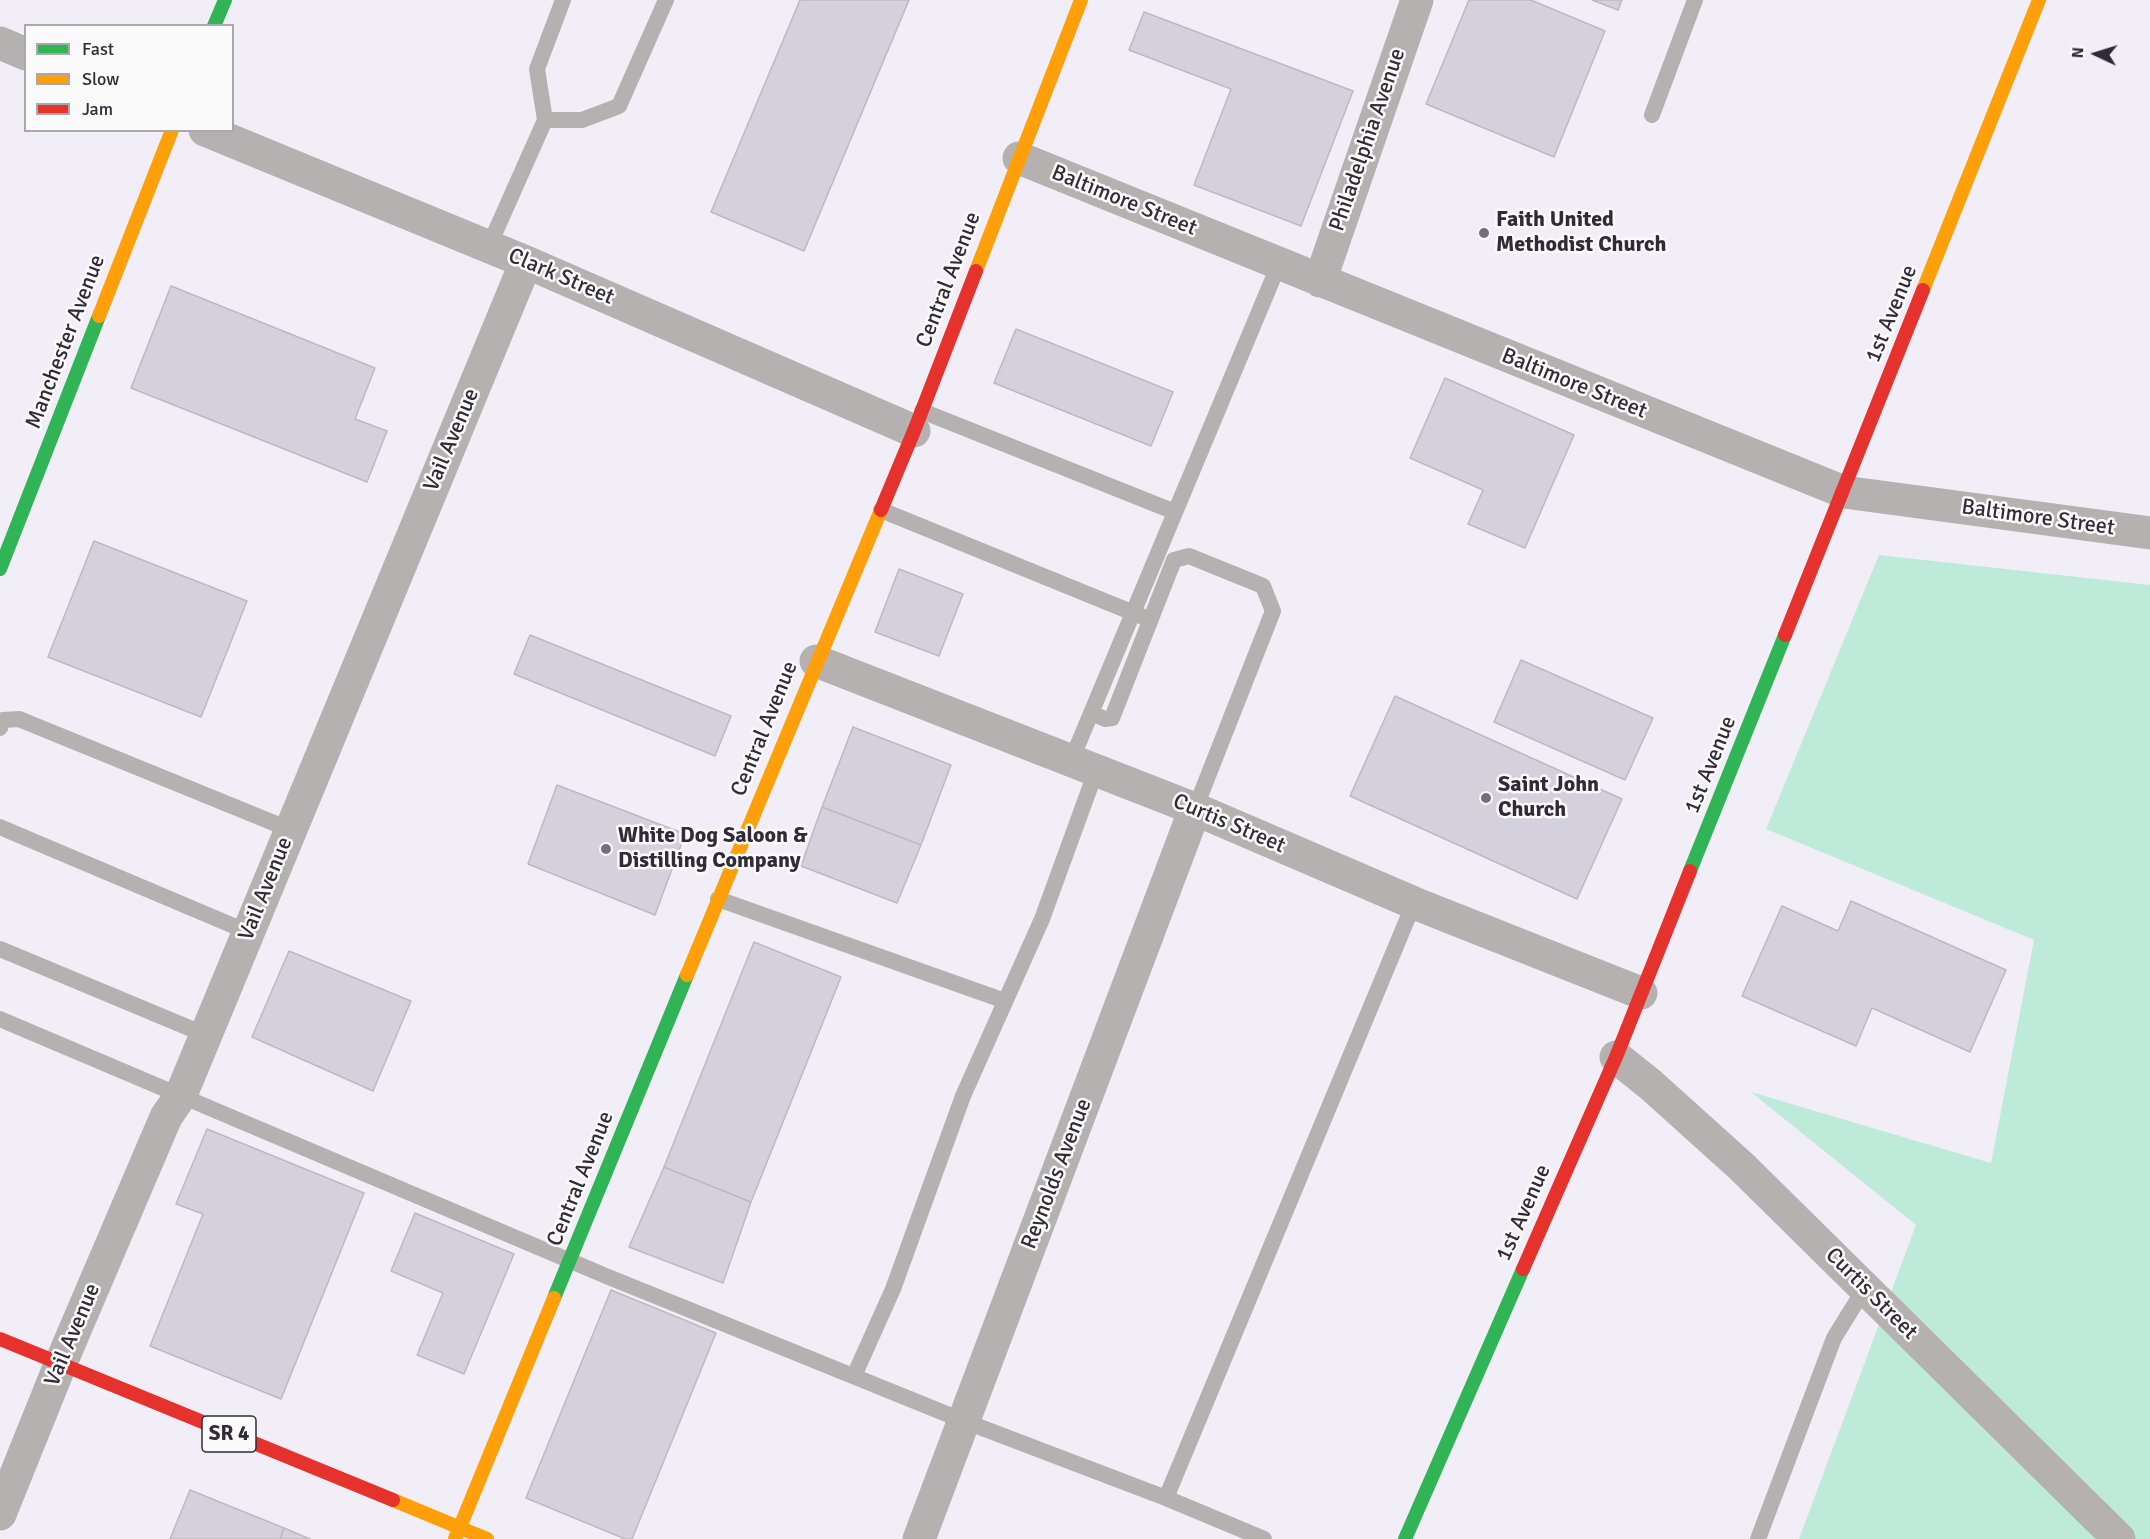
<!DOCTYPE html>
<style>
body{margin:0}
#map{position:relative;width:2150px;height:1539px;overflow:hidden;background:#f1eef8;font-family:Signika,sans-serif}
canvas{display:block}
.legend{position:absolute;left:24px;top:24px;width:210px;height:108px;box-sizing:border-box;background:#fafafa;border:2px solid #a9a8ac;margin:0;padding:8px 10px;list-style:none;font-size:18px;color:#302c37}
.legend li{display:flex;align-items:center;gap:12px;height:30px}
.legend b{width:30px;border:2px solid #a9a8ac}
.north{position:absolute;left:2066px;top:24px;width:60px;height:60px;-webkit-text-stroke:4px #fafafa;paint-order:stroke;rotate:274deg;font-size:16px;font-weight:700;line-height:24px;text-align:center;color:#302c37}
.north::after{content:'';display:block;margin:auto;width:21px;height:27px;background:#302c37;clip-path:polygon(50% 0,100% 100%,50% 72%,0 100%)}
</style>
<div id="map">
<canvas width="2150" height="1539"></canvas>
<ul class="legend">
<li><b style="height:8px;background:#30b455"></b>Fast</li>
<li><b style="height:8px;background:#ff9f0a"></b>Slow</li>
<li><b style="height:8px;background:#e5322d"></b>Jam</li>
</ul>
<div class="north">N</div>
</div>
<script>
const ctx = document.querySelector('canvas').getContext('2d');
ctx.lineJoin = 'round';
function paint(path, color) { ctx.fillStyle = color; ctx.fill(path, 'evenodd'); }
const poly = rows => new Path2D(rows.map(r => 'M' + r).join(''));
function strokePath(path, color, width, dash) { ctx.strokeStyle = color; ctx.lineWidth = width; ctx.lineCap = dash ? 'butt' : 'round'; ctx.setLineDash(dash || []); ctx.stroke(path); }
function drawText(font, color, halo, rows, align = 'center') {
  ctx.font = font + ' Signika,sans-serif'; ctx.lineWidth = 5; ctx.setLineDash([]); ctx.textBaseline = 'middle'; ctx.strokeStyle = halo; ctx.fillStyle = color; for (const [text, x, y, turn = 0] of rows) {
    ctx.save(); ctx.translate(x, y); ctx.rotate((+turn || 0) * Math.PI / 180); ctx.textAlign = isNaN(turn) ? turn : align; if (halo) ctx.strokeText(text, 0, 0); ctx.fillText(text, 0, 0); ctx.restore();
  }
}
const green = poly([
 [1879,555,2150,585,2150,1539,1799,1539,1916,1225,1751,1092,1991,1163,2034,940,1766,829]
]);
const building = poly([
 [800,0,909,0,804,251,711,212,800,0],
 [1469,0,1531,0,1605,31,1554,157,1426,104,1469,0],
 [1592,0,1622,0,1618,10,1592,0],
 [1144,12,1353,91,1301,226,1194,185,1231,89,1129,50,1144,12],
 [171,286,375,368,355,419,387,431,367,482,131,388,171,286],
 [1016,329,1173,392,1151,446,994,383,1016,329],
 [1445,378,1574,435,1525,548,1468,524,1483,490,1410,458,1445,378],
 [94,541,247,601,201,717,48,657,94,541],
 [899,569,963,594,939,656,875,632,899,569],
 [530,635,731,716,715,756,514,674,530,635],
 [1521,660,1653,718,1625,780,1494,722,1521,660],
 [1395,696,1622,799,1577,899,1350,796,1395,696],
 [853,727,951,765,921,845,822,807,853,727],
 [557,785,685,834,655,915,528,864,557,785],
 [822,807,921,845,897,903,801,866,822,807],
 [1851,901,2006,970,1970,1052,1872,1008,1856,1046,1742,996,1782,906,1838,931,1851,901],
 [754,942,841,977,751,1202,664,1167,754,942],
 [289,951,411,1001,373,1091,252,1037,289,951],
 [207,1129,364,1193,281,1399,150,1346,203,1214,176,1204,207,1129],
 [664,1167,751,1202,723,1283,629,1247,664,1167],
 [415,1213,514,1254,464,1374,417,1355,443,1293,391,1271,415,1213],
 [611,1290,716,1333,632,1539,625,1539,526,1498,611,1290],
 [190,1490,284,1528,280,1539,170,1539,190,1490],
 [284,1528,310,1539,280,1539,284,1528]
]);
const lane = poly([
 [1652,115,1695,0],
 [545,120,582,120,619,106,666,0],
 [489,246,545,120,537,69,563,0],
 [922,411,1175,512],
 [881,510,1141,616],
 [1091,713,1105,719,1112,718,1174,560,1189,556,1263,586,1273,611,1195,809],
 [0,728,3,720,19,719,291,830],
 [1071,761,1279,264],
 [0,827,248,932],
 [718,899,1005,1001],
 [0,949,206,1035],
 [0,1019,606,1276,964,1421,1166,1498,1264,1539],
 [854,1376,893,1289,963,1096,1042,919,1096,771],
 [1166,1498,1414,903],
 [1758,1539,1834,1338,1865,1288]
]);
const street = poly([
 [0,43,26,54],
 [205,130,526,262,914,431],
 [1019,158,1844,492,2150,533],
 [1320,281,1417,0],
 [816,661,1195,809,1414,903,1641,993],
 [1616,1057,1651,1085,1742,1167,2119,1539],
 [0,1514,60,1365,166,1117,181,1095,526,262],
 [919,1539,1195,809]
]);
const fast = poly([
 [214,26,225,0],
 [0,569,99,316],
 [1690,871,1785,635],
 [554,1298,687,975],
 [1405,1539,1523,1269]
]);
const slow = poly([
 [976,271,1081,0],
 [1923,290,2039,0],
 [99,316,172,130],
 [687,975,881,510],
 [393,1500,487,1539],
 [455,1539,554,1298]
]);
const jam = poly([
 [881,510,914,431,976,271],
 [1785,635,1923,290],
 [1523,1269,1616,1057,1690,871],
 [0,1339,393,1500]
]);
const markers = [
 [1484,233,6,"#74707b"],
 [1486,798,6,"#74707b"],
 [606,849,6,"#74707b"]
];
const shields = [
 [229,1434,54]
];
const shieldNames = [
 ["SR 4",229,1434]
];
const streetNames = [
 ["Philadelphia Avenue",1368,140,-71],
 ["Baltimore Street",1124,201,22],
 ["Clark Street",561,277,23],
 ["Central Avenue",949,280,-69],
 ["1st Avenue",1892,314,-68],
 ["Manchester Avenue",66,342,-69],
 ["Baltimore Street",1574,384,22],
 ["Vail Avenue",452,440,-67],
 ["Baltimore Street",2038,518,8],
 ["Central Avenue",765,729,-68],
 ["1st Avenue",1711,765,-68],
 ["Curtis Street",1229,824,23],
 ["Vail Avenue",266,889,-68],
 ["Reynolds Avenue",1057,1174,-69],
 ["Central Avenue",581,1179,-68],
 ["1st Avenue",1524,1213,-66],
 ["Curtis Street",1871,1294,45],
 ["Vail Avenue",73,1335,-67]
];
const poiNames = [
 ["Faith United",1496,220],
 ["Methodist Church",1496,245],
 ["Saint John",1498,785],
 ["Church",1498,810],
 ["White Dog Saloon &",618,836],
 ["Distilling Company",618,861]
];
paint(green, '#beeada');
paint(building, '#d5d1dc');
strokePath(building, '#bcb9c3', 1.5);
strokePath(lane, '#b6b1b1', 16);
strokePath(street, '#b6b1b1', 33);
strokePath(fast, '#30b455', 14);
strokePath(slow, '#ff9f0a', 14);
strokePath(jam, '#e5322d', 14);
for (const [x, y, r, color] of markers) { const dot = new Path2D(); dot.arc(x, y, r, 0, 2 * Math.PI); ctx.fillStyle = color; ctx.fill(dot); strokePath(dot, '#fafafa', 2); }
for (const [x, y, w] of shields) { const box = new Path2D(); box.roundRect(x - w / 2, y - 18, w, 36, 4.5); ctx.fillStyle = '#fafafa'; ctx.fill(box); strokePath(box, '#302c37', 1.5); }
drawText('bold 21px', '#302c37', null, shieldNames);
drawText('22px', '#302c37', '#fafafa', streetNames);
drawText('bold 22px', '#302c37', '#fafafa', poiNames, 'left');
</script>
